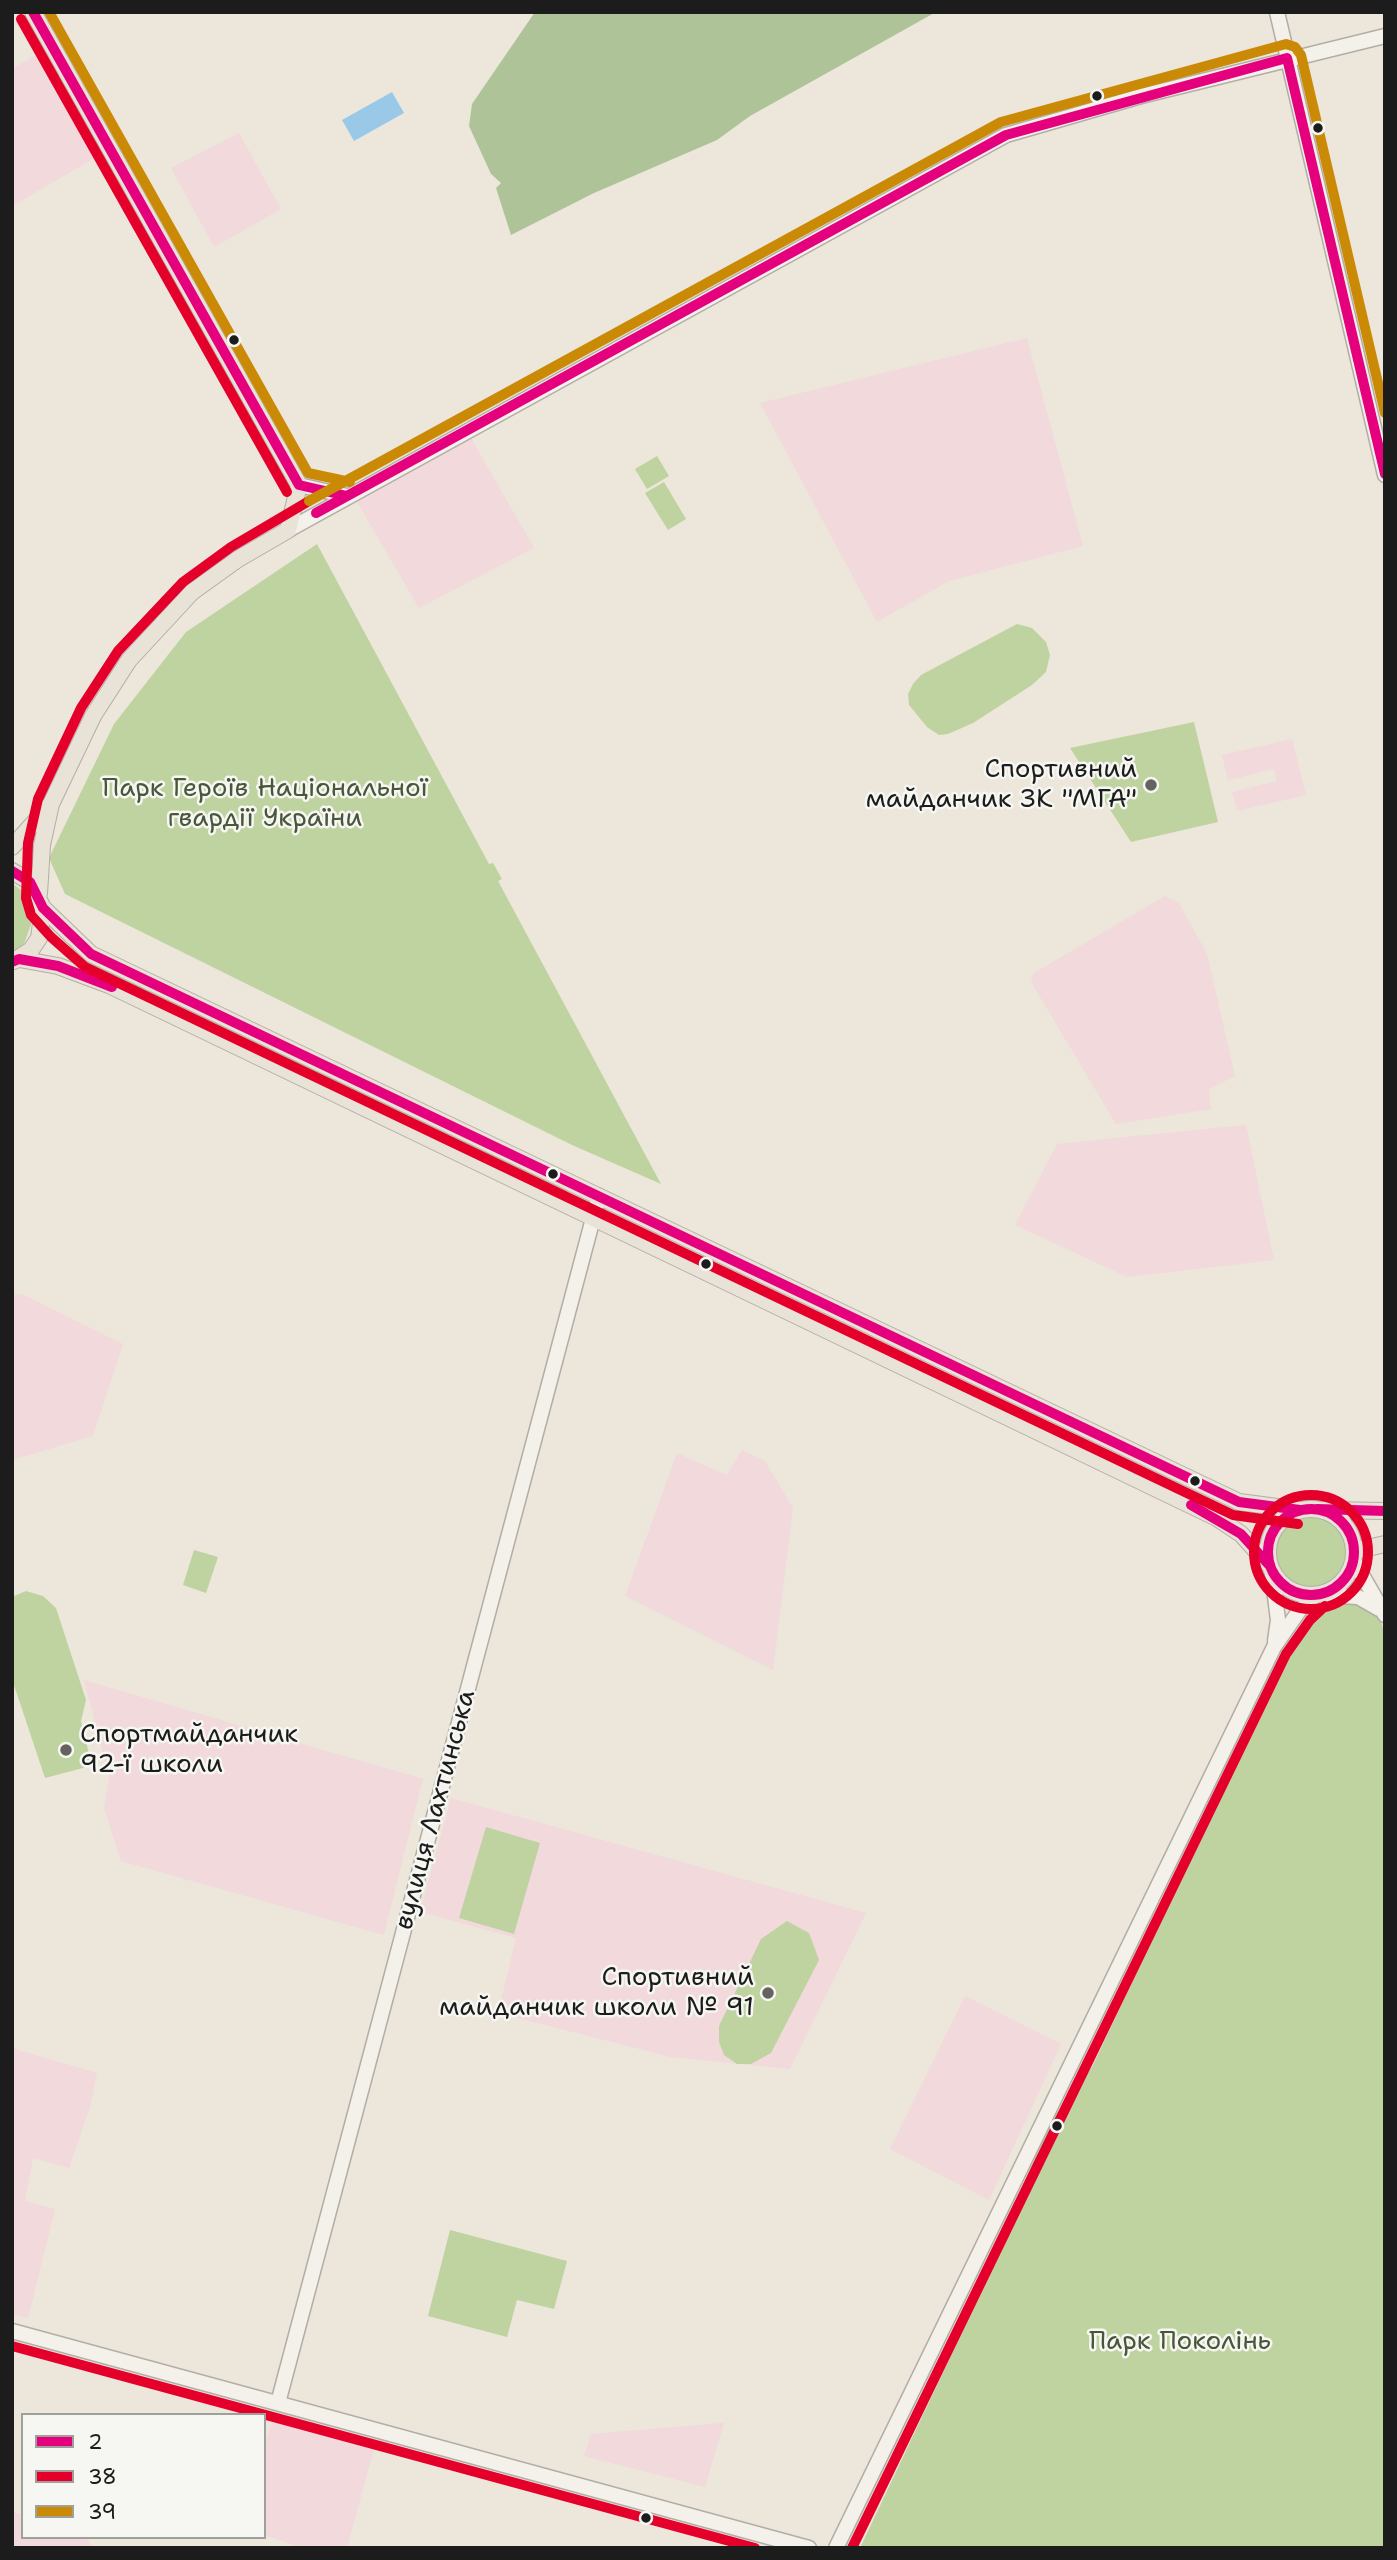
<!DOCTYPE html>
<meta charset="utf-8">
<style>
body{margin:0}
#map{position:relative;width:1397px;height:2560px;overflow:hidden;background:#ece6db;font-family:"Shantell Sans",sans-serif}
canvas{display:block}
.frame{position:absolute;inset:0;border:14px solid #1c1c1c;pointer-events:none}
.legend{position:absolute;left:21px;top:2413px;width:245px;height:126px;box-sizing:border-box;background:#f6f6f2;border:2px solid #9f9f9c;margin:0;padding:9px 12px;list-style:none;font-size:21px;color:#1c1c1c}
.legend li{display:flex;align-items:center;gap:14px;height:35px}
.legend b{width:35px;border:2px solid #9f9f9c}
</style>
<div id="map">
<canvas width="1397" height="2560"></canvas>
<div class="frame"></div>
<ul class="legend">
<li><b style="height:9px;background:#e5007d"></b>2</li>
<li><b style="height:9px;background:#e4002b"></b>38</li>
<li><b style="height:9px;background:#cb8a06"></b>39</li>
</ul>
</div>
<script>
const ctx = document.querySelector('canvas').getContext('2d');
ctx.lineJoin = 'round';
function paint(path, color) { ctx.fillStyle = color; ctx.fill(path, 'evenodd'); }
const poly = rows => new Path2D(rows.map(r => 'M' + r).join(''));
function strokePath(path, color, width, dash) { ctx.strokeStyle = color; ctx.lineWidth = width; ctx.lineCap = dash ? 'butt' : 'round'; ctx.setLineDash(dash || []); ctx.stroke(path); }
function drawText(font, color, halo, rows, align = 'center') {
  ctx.font = font + ' "Shantell Sans",sans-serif'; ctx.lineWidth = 5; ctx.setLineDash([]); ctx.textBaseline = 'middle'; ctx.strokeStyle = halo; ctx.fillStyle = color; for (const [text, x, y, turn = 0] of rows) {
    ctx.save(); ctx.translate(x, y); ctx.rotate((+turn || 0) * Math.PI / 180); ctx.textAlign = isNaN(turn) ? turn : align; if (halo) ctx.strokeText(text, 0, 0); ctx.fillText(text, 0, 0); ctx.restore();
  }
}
const built = poly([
 [42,51,100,155,12,206,12,69],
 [239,133,281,209,214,247,171,168],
 [1027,338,1083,546,949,581,877,622,760,403],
 [471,438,534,548,419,608,357,502],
 [1292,739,1306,795,1237,811,1232,792,1277,781,1274,769,1228,780,1222,755],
 [1165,896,1179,903,1207,954,1235,1076,1209,1089,1211,1109,1116,1124,1031,982,1034,973],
 [1246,1125,1274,1260,1127,1277,1015,1225,1057,1144],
 [22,1294,123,1344,93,1436,12,1460,12,1295],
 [742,1450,765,1461,793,1508,773,1670,625,1596,677,1453,727,1475],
 [84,1680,423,1779,384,1935,121,1861,104,1808,109,1777],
 [451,1798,866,1913,790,2069,671,2057,498,2013,516,1938,420,1912],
 [965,1996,1061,2044,989,2200,890,2149],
 [12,2048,97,2073,90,2107,69,2168,33,2158,25,2201,55,2209,28,2318,12,2314],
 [273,2417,375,2445,347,2548,304,2548,264,2535,264,2448],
 [724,2423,705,2487,584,2456,591,2434],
 [12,2512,23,2515,23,2537,85,2537,93,2548,12,2548]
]);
const green = poly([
 [657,456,669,476,647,489,635,469],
 [664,482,686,519,668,530,645,493],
 [317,544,489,864,493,863,502,879,498,881,661,1184,572,1145,65,894,49,858,114,724,186,632],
 [1017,624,1032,628,1046,642,1050,655,1046,672,1032,685,973,723,948,734,939,735,927,727,909,705,908,694,913,684,921,675],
 [1194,722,1218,822,1131,842,1070,748],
 [12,883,26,894,33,919,24,944,12,953],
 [88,961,568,1190,566,1196,86,965],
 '1273 1553a39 39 0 1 1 78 0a39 39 0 1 1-78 0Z',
 [194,1550,218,1557,206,1593,183,1585],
 [26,1591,43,1596,56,1608,86,1700,81,1721,91,1762,83,1768,45,1778,12,1679,12,1597],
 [1340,1599,1360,1603,1381,1620,1385,1637,1385,2548,860,2548,948,2362,1050,2122,1092,2067,1222,1792,1305,1626,1323,1606],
 [486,1827,540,1843,514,1934,459,1918],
 [787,1921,809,1933,819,1960,771,2053,751,2064,737,2064,724,2055,719,2042,719,2026,761,1939],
 [450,2230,567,2261,554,2309,517,2300,507,2337,428,2316]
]);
const forest = poly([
 [535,12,936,12,750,116,717,140,594,193,511,235,496,188,501,183,491,174,469,126,472,104]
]);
const water = poly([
 [392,92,404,113,354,141,342,120]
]);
const secondary = poly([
 [1277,12,1385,475],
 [299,485,347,496],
 [288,530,1006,135,1141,96,1385,36],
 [1354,1561,1385,1615],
 [1272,1573,1278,1620,1275,1641],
 [1320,1595,1358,1597,1379,1609],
 [12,2331,809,2548],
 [278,2403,599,1196],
 [836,2548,1274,1647,1299,1611,1315,1596]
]);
const primary = poly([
 [33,12,299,485,288,530,238,559,192,592,129,660,93,716,51,804,42,845,39,894],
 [12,847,49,806],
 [12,871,30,882,43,908,39,938,31,950,14,961],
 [43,908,91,954,1239,1502,1300,1510],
 [19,959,58,966,109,985,1217,1518,1241,1534,1269,1565],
 '1268 1552a43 43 0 1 1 86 0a43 43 0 1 1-86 0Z',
 [1323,1510,1385,1511],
 [1354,1551,1385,1544]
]);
const bus1 = poly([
 [33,12,299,485,347,496],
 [316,513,1006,135,1287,58,1385,474],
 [12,871,30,882,43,908,91,954,1239,1502,1300,1510],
 [12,962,19,959,58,966,112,987],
 [1191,1505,1241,1534,1269,1565],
 '1268 1552a43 43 0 1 1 86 0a43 43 0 1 1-86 0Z',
 [1317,1509,1385,1511]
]);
const bus2 = poly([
 [21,19,287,492],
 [309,501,231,547,183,582,118,651,81,708,38,799,28,843,26,898,31,915,51,937,85,967,1233,1515,1298,1524],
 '1254 1552a57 57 0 1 1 114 0a57 57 0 1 1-114 0Z',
 [12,2346,755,2548],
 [852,2548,1286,1654,1310,1620,1325,1606]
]);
const bus3 = poly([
 [49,12,308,473,350,482],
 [309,501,1001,122,1286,44,1295,47,1301,55,1385,413]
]);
const markers = [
 [1097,96,6,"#1c1c1c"],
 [1318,128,6,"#1c1c1c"],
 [234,340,6,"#1c1c1c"],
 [1151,785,7,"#65635f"],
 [553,1174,6,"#1c1c1c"],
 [706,1264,6,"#1c1c1c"],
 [1195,1481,6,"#1c1c1c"],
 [66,1750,7,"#65635f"],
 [768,1993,7,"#65635f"],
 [1057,2126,6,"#1c1c1c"],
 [646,2518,6,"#1c1c1c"]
];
const poiNames = [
 ["Спортивний",1137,770],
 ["майданчик ЗК \"МГА\"",1137,800],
 ["Спортмайданчик",80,1735,"left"],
 ["92-ї школи",80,1765,"left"],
 ["Спортивний",754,1978],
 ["майданчик школи № 91",754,2008]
];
const parkNames = [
 ["Парк Героїв Національної",265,789],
 ["гвардії України",265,819],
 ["Парк Поколінь",1180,2342]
];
const streetNames = [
 ["вулиця Лахтинська",436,1810,-75]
];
paint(built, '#f1d9dc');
paint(green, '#bfd3a0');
paint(forest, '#aec498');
paint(water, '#9ac9e8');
strokePath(secondary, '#b2aea7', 17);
strokePath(primary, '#b2aea7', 18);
strokePath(secondary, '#f4f1eb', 14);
strokePath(primary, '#e9e2d6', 16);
strokePath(bus1, '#e5007d', 10);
strokePath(bus2, '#e4002b', 10);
strokePath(bus3, '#cb8a06', 10);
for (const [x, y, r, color] of markers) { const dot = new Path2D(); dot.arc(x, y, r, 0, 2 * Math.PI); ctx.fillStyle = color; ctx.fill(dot); strokePath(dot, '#f6f6f2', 2.5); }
drawText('26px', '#1c1c1c', '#f6f6f2', poiNames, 'right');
drawText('26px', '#485639', '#f6f6f2', parkNames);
drawText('26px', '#1c1c1c', '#f6f6f2', streetNames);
</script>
